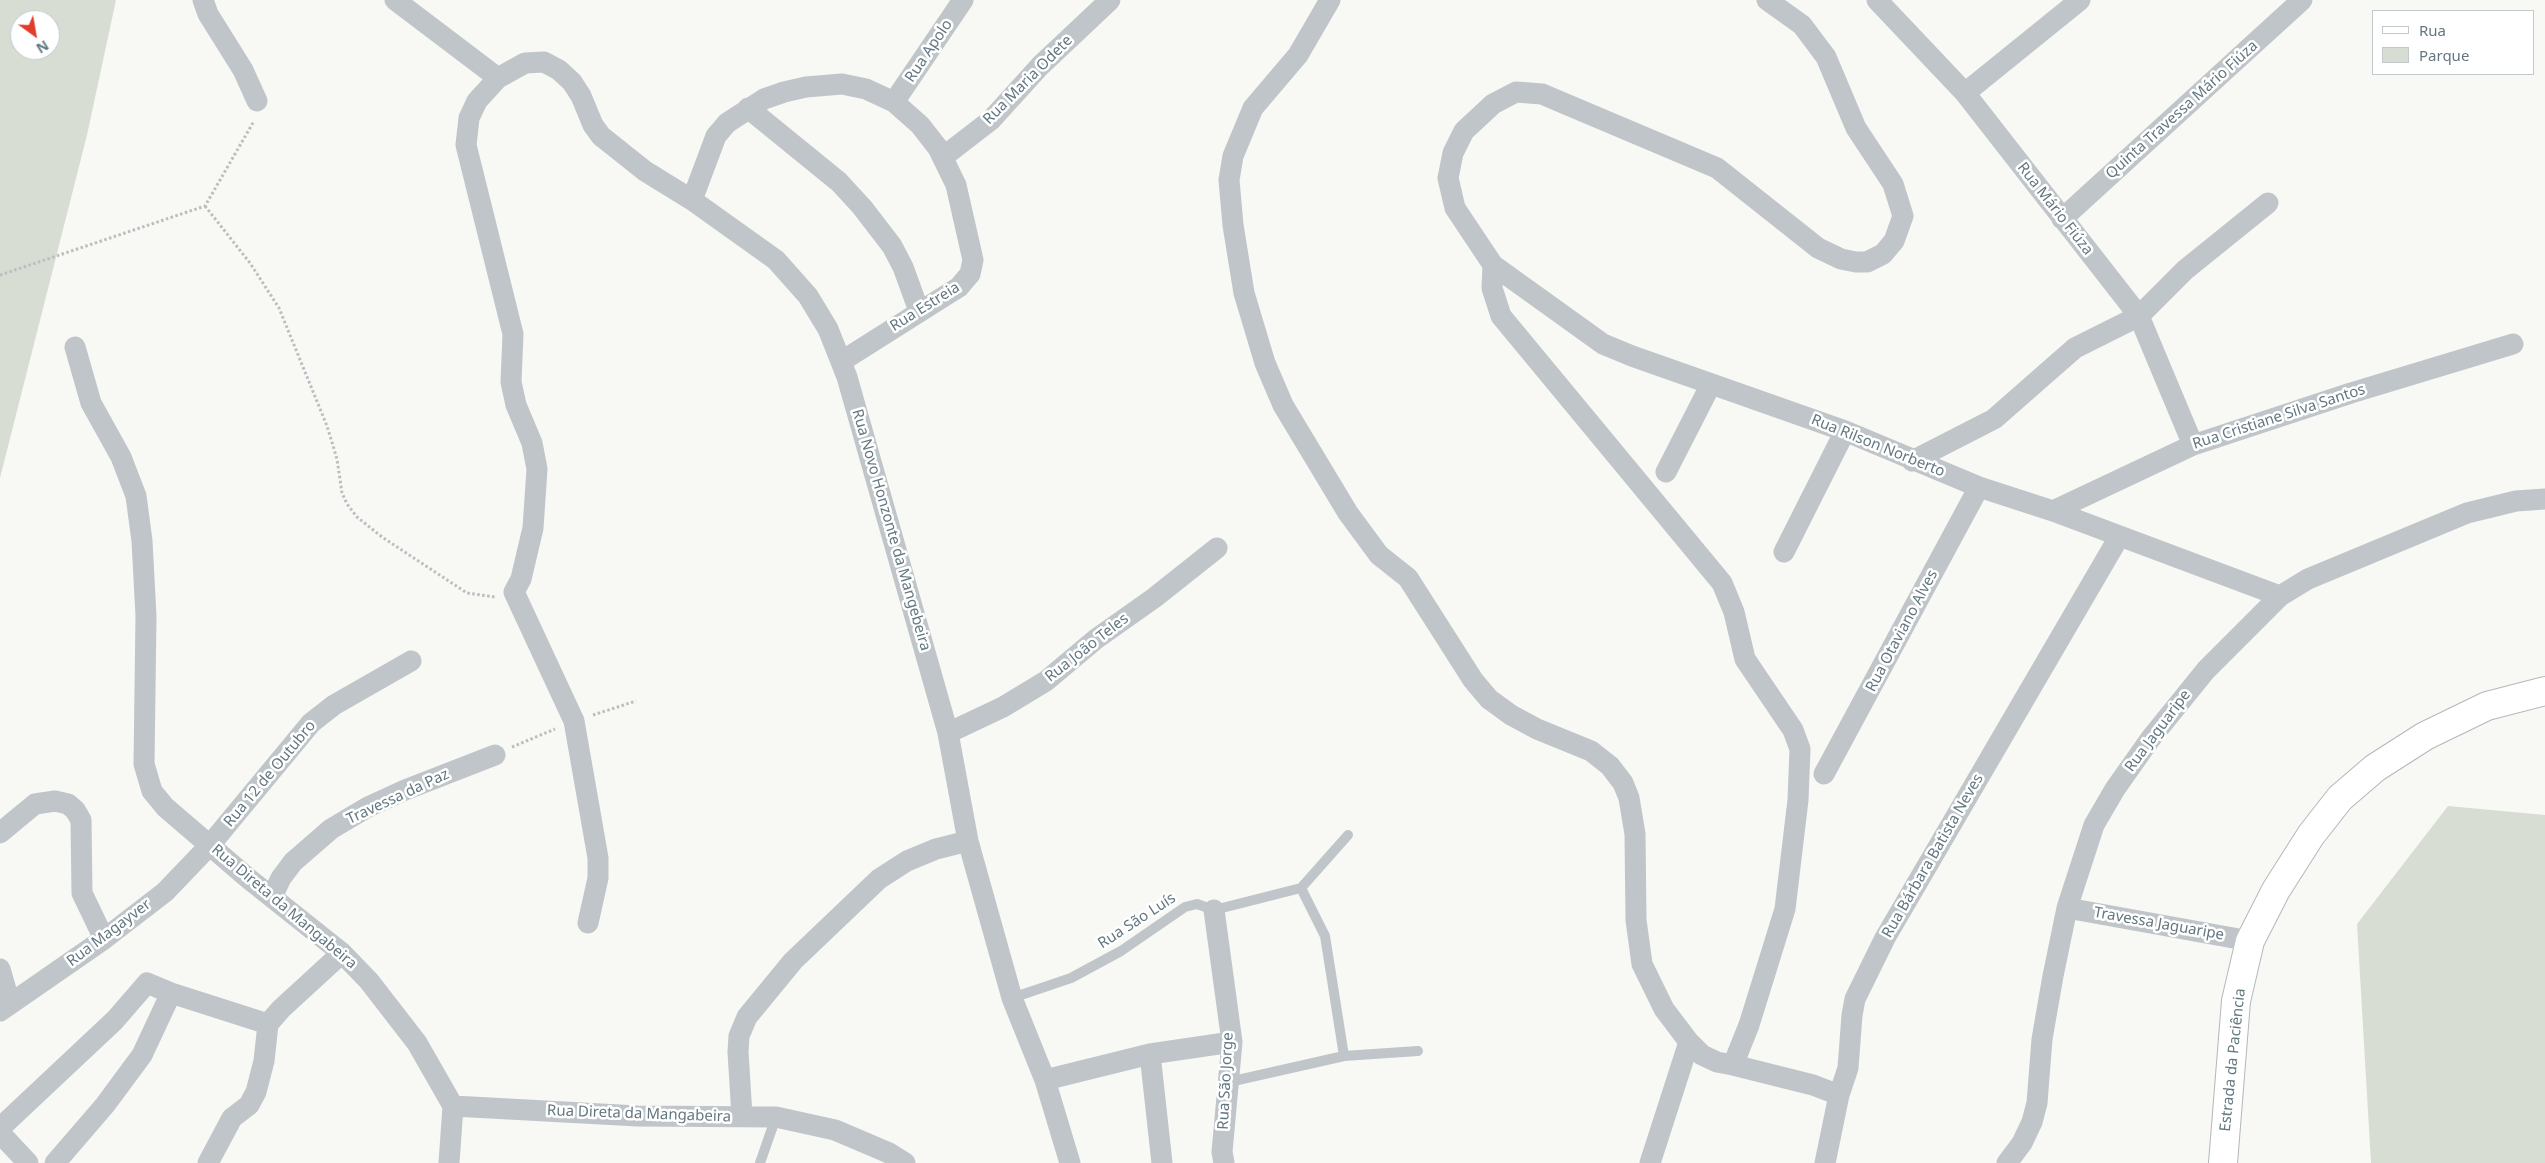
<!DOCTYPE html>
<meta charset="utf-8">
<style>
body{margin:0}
#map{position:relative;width:2545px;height:1163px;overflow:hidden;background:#f8f8f5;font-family:"Noto Sans",sans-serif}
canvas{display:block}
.legend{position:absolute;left:2372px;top:10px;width:162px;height:65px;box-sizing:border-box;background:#fff;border:1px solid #c1c9cc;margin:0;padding:6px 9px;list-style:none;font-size:15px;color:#637780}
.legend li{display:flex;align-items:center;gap:10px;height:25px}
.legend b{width:25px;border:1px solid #c1c9cc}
.north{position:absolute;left:10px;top:10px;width:50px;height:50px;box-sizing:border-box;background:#fff;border:1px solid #c1c9cc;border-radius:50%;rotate:148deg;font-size:14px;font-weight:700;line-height:20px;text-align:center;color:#637780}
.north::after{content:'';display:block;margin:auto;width:18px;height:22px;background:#e33c2a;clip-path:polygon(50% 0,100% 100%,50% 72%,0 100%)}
</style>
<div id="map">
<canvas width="2545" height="1163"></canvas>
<ul class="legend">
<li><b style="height:6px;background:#fff"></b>Rua</li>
<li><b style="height:14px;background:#d8ddd4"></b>Parque</li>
</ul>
<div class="north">N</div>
</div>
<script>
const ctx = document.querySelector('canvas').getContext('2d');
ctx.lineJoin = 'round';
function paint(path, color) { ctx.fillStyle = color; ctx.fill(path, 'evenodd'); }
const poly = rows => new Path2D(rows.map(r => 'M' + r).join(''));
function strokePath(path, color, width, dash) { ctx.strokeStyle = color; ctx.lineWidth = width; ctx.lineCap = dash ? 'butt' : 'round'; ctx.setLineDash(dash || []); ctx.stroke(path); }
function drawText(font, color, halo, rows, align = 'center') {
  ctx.font = font + ' "Noto Sans",sans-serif'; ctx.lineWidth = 5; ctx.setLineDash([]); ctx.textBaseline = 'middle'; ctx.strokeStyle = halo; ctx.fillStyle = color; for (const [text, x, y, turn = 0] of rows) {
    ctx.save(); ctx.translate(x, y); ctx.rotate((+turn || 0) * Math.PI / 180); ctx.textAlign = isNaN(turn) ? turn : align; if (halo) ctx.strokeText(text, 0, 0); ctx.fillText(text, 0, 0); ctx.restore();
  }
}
const green = poly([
 [0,0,116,0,87,135,0,478],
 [20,20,50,20,50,50,20,50],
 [2448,806,2545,815,2545,1163,2371,1163,2357,924]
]);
const path = poly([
 [205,206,250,263,279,308,327,426,337,459,342,493,347,504,357,517,382,537,467,593,495,597],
 [0,275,205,206,254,121],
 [593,715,636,701],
 [512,747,555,729]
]);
const lane = poly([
 [1301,888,1325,936,1344,1056],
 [1012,998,1071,978,1121,951,1185,907,1197,904,1214,910,1301,888,1348,835],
 [1229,1082,1344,1056,1418,1051],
 [760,1163,776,1117]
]);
const street = poly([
 [203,0,208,14,243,70,257,101],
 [395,0,498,78],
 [1330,0,1298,55,1253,108,1233,156,1229,180,1233,225,1244,293,1265,363,1283,405,1348,513,1379,555,1408,578,1473,680,1489,699,1511,715,1537,729,1591,751,1610,766,1623,783,1629,798,1635,834,1636,920,1642,964,1664,1009,1689,1042,1702,1055,1717,1062,1733,1065,1749,1025,1785,909,1798,800,1800,749,1793,730,1745,659,1734,612,1722,583,1501,316,1492,288,1493,265,1455,208,1448,178,1453,153,1464,131,1493,104,1516,92,1542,94,1717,168,1818,248,1841,259,1856,262,1867,262,1883,254,1894,241,1903,216,1893,184,1856,128,1826,57,1802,25,1767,0],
 [1877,0,1965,93,2139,316,2193,445],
 [1965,93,2080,0],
 [894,102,963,0],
 [748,108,839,182,862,207,892,246,903,267,919,311],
 [943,157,991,120,1040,66,1110,0],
 [692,200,716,136,727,123,764,99,784,92,806,87,842,84,866,89,894,102,920,125,938,148,956,185,973,260,970,274,959,287,842,361],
 [2062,219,2302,0],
 [1493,265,1603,344,1632,356,1845,431,1979,487,2053,511,2280,596],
 [75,347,91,403,121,457,136,496,142,541,146,616,144,764,152,791,165,807,249,879,342,953,369,981,417,1043,453,1106,638,1116,776,1117,835,1130,889,1153,905,1163],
 [1912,461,1994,419,2075,348,2139,316,2185,270,2268,203],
 [1666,472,1711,384],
 [2053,511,2193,445,2351,393,2513,344],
 [1784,552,1845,431],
 [948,733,1003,707,1046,681,1096,639,1154,598,1217,548],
 [1824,774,1979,487],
 [0,833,35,804,55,801,68,804,75,810,81,820,82,893,104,939],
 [272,897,281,878,293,862,331,829,368,807,405,790,495,755],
 [2067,908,2250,941],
 [1214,910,1232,1042,1222,1152,1224,1163],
 [588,923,598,878,598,858,574,721,514,592,521,579,533,528,537,469,532,443,516,405,511,382,513,334,466,145,469,118,477,101,498,78,525,63,544,62,559,70,572,82,581,96,593,125,601,136,645,171,692,200,776,260,808,296,828,329,847,377,948,733,968,841,1012,998,1045,1080,1070,1163],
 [0,969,10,1004],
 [171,993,268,1024],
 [0,1011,104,939,165,892,210,845,311,723,334,705,411,661],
 [1150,1054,1162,1163],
 [1733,1065,1813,1085,1839,1095,1848,1068,1852,1015,1855,999,1885,938,2119,537],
 [1045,1080,1150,1054,1232,1042],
 [742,1116,738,1052,739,1036,747,1017,793,961,879,879,907,861,936,849,968,841],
 [0,1128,115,1020,147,983,171,993,142,1055,105,1105,55,1163],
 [0,1133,28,1163],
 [208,1163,232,1118,249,1105,256,1092,264,1061,268,1024,281,1009,342,953],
 [449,1163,453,1106],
 [1650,1163,1689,1042],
 [1825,1163,1839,1095],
 [2007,1163,2022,1143,2032,1122,2037,1103,2042,1039,2053,976,2067,908,2094,825,2115,789,2151,738,2206,670,2280,596,2308,579,2467,513,2516,501,2545,499]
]);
const secondary = poly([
 [2223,1163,2236,1001,2250,941,2276,890,2311,835,2340,798,2375,768,2425,736,2487,706,2545,691]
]);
const streetNames = [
 ["Rua Apolo",929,51,-56],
 ["Rua Maria Odete",1028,80,-45],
 ["Quinta Travessa Mário Fiúza",2182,110,-42],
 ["Rua Mário Fiúza",2055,209,52],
 ["Rua Estreia",925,307,-32],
 ["Rua Cristiane Silva Santos",2279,417,-18],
 ["Rua Rilson Norberto",1878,446,22],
 ["Rua Novo Honzonte da Mangebeira",891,530,74],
 ["Rua Otaviano Alves",1902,631,-62],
 ["Rua João Teles",1087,648,-38],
 ["Rua Jaguaripe",2158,731,-53],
 ["Rua 12 de Outubro",270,774,-50],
 ["Travessa da Paz",398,797,-25],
 ["Rua Bárbara Batista Neves",1933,856,-60],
 ["Rua Direta da Mangabeira",284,907,40],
 ["Rua São Luís",1137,921,-33],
 ["Travessa Jaguaripe",2159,924,10],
 ["Rua Magayver",109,933,-37],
 ["Estrada da Paciência",2233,1060,-84],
 ["Rua São Jorge",1226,1081,-87],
 ["Rua Direta da Mangabeira",639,1114,2]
];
paint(green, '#d8ddd4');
strokePath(secondary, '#b1b9bc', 30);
strokePath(path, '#b9bec0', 3, [2.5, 2.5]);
strokePath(lane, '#bfc5c8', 10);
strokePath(street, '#bfc5c8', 21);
strokePath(secondary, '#fff', 28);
drawText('15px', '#637780', '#fff', streetNames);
</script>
